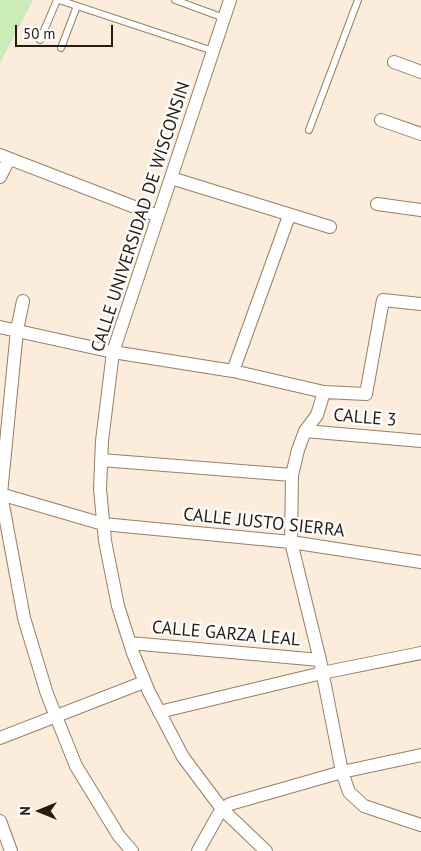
<!DOCTYPE html>
<style>
body{margin:0}
#map{position:relative;width:421px;height:851px;overflow:hidden;background:#fcecdb;font-family:"PT Sans",sans-serif}
canvas{display:block}
.north{position:absolute;left:15px;top:786px;width:50px;height:50px;-webkit-text-stroke:4px #fcfcfc;paint-order:stroke;rotate:270deg;font-size:14px;font-weight:700;line-height:20px;text-align:center;color:#251b11}
.north::after{content:'';display:block;margin:auto;width:18px;height:22px;background:#251b11;clip-path:polygon(50% 0,100% 100%,50% 72%,0 100%)}
.scale{position:absolute;left:15px;top:25px;width:98px;height:22px;box-sizing:border-box;border:2px solid #251b11;border-top:0;padding-left:6px;font-size:15px;line-height:18px;white-space:nowrap;color:#251b11;-webkit-text-stroke:4px #fcfcfc;paint-order:stroke}
</style>
<div id="map">
<canvas width="421" height="851"></canvas>
<div class="north">N</div>
<div class="scale">50 m</div>
</div>
<script>
const ctx = document.querySelector('canvas').getContext('2d');
ctx.lineJoin = 'round';
function paint(path, color) { ctx.fillStyle = color; ctx.fill(path, 'evenodd'); }
const poly = rows => new Path2D(rows.map(r => 'M' + r).join(''));
function strokePath(path, color, width, dash) { ctx.strokeStyle = color; ctx.lineWidth = width; ctx.lineCap = dash ? 'butt' : 'round'; ctx.setLineDash(dash || []); ctx.stroke(path); }
function drawText(font, color, halo, rows, align = 'center') {
  ctx.font = font + ' "PT Sans",sans-serif'; ctx.lineWidth = 5; ctx.setLineDash([]); ctx.textBaseline = 'middle'; ctx.strokeStyle = halo; ctx.fillStyle = color; for (const [text, x, y, turn = 0] of rows) {
    ctx.save(); ctx.translate(x, y); ctx.rotate((+turn || 0) * Math.PI / 180); ctx.textAlign = isNaN(turn) ? turn : align; if (halo) ctx.strokeText(text, 0, 0); ctx.fillText(text, 0, 0); ctx.restore();
  }
}
const green = poly([
 [0,0,33,0,0,63]
]);
const lane = poly([
 [59,0,213,51],
 [175,0,224,18],
 [40,40,57,0],
 [61,48,77,6],
 [309,130,358,0]
]);
const street = poly([
 [230,0,113,352,102,441,100,489,105,541,118,606,133,653,149,692,183,757,222,809,266,851],
 [394,62,421,72],
 [381,120,421,134],
 [0,155,158,216],
 [0,177,9,159],
 [171,178,330,227],
 [377,204,421,210],
 [23,301,17,330,1,494,24,618,47,694,76,766,119,836,132,851],
 [0,327,113,352,233,371,324,392,366,394,383,300,421,304],
 [233,371,289,216],
 [324,392,317,415,305,431,298,450,292,475,291,542,320,660,342,772,349,792,364,806,421,825],
 [305,431,421,441],
 [101,460,292,475],
 [0,494,103,524,291,542,421,562],
 [130,643,320,660],
 [159,712,322,673,421,653],
 [0,738,144,682],
 [0,821,11,851],
 [198,851,217,817,222,809,230,804,342,772,421,755]
]);
const streetNames = [
 ["CALLE UNIVERSIDAD DE WISCONSIN",141,217,-72],
 ["CALLE 3",365,418,5],
 ["CALLE JUSTO SIERRA",264,523,6],
 ["CALLE GARZA LEAL",226,634,5]
];
paint(green, '#ccecb7');
strokePath(lane, '#977f65', 8);
strokePath(street, '#977f65', 14);
strokePath(lane, '#fff', 6);
strokePath(street, '#fff', 12);
drawText('18px', '#251b11', '#fcfcfc', streetNames);
</script>
